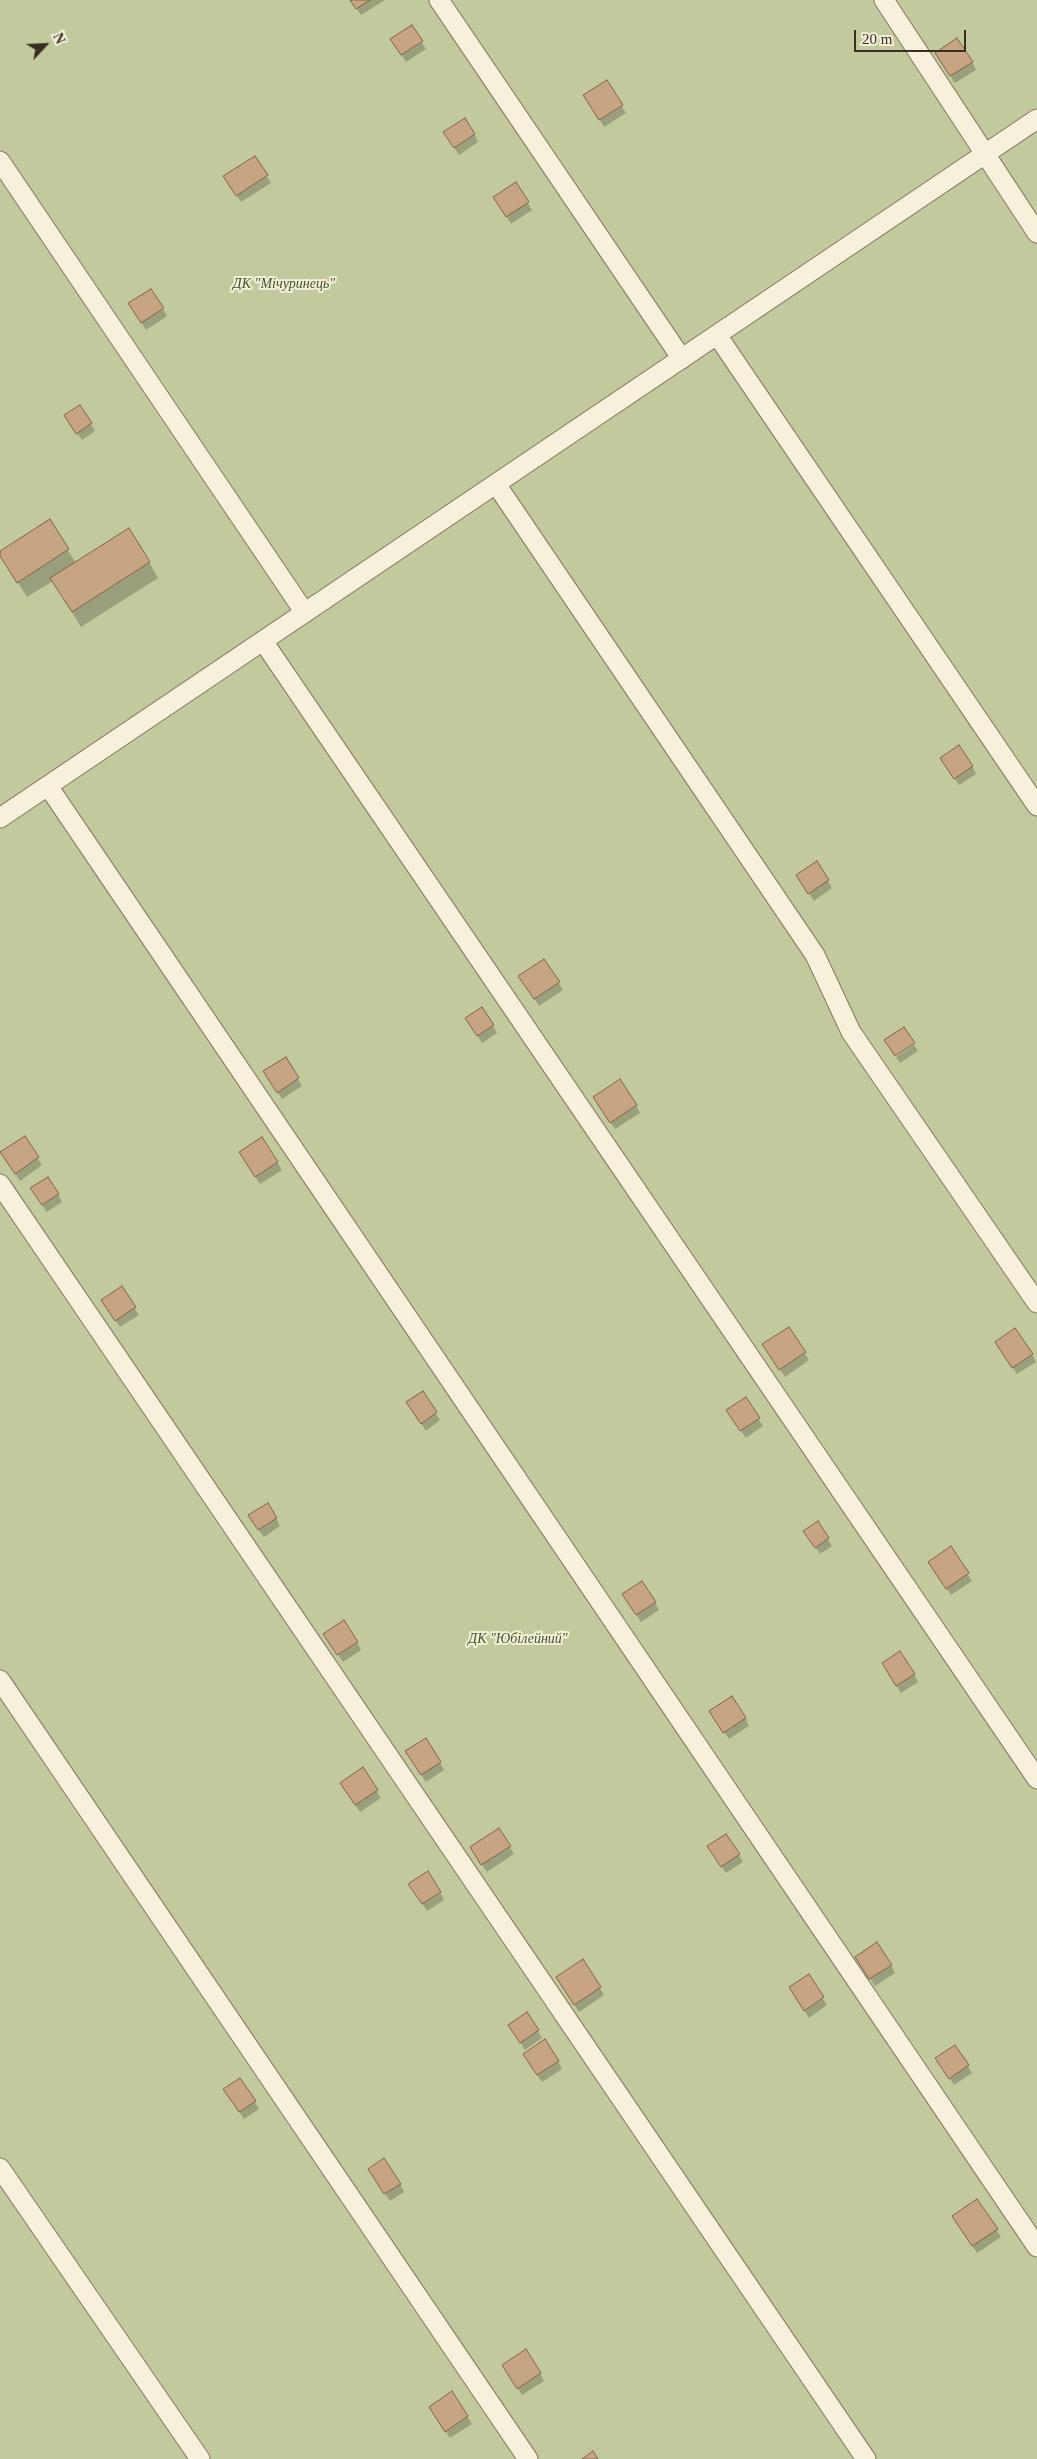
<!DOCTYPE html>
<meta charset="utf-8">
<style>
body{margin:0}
#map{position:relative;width:1037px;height:2459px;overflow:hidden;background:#ece4c9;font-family:"Times New Roman",serif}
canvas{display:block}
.north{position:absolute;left:20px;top:20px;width:50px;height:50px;-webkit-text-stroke:4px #f3eed8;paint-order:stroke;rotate:65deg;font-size:14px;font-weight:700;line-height:20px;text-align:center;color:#382e21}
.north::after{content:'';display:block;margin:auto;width:18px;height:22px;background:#382e21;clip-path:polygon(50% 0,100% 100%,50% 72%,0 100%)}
.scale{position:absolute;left:854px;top:30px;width:112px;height:22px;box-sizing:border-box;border:2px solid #382e21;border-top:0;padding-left:6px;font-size:15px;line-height:18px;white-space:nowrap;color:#382e21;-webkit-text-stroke:4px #f3eed8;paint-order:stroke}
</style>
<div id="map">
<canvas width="1037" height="2459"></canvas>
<div class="north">N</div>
<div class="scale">20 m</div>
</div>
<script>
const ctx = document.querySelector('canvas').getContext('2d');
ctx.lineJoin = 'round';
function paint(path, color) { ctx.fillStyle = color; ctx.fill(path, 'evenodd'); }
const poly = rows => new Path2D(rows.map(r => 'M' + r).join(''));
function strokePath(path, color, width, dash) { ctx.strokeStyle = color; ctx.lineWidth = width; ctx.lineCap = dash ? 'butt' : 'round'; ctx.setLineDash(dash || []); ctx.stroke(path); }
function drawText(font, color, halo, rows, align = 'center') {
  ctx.font = font + ' "Times New Roman",serif'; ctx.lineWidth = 4; ctx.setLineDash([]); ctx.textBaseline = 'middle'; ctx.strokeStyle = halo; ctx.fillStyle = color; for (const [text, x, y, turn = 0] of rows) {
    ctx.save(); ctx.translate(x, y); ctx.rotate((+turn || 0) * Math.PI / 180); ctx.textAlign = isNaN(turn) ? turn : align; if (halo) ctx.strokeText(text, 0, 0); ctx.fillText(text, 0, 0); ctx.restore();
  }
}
const green = poly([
 [0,0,1037,0,1037,2459,0,2459]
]);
const shadow = poly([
 [351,0,385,0,361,15],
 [412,26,426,49,406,62,396,47],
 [940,61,972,62,976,70,955,83],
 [607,82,626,113,604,127,585,96],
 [445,132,474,134,478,142,459,155],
 [255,158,271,183,241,202,229,184],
 [516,184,532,210,511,224,499,205],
 [163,309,167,316,146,330,134,311],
 [80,407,95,431,82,440,70,423],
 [49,521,76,563,149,562,158,578,81,627,53,581,27,597,0,554],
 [946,765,972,766,976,774,959,785],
 [817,863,832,888,814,901,802,883],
 [544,960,563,990,539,1006,524,983],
 [471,1026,493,1026,497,1033,482,1043],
 [914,1045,918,1051,900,1063,896,1057],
 [285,1058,302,1086,282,1099,269,1079],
 [599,1105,636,1105,640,1113,615,1129],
 [25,1138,42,1165,20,1181,6,1160],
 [245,1160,277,1162,282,1170,260,1184],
 [58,1194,62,1202,47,1212,36,1196],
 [121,1288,139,1315,120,1327,107,1308],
 [789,1328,809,1360,785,1377,768,1352],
 [1001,1349,1032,1354,1036,1362,1017,1374],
 [423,1393,440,1420,426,1431,412,1410],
 [745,1399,763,1426,746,1438,732,1418],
 [276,1518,280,1526,264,1537,254,1523],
 [818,1523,832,1546,820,1554,809,1538],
 [951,1548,972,1581,951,1595,934,1569],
 [628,1602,655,1602,659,1610,641,1622],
 [329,1642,357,1642,361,1650,343,1662],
 [887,1671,914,1674,918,1682,901,1693],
 [715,1718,745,1718,749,1726,729,1739],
 [411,1759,440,1762,444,1770,426,1782],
 [363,1769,381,1798,360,1812,346,1791],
 [499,1830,514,1854,487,1872,475,1855],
 [726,1835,743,1862,726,1873,713,1854],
 [414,1892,440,1892,444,1900,427,1911],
 [861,1965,891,1965,895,1973,875,1986],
 [809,1976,827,2005,809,2018,795,1995],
 [561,1985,600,1988,604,1995,579,2012],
 [527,2014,542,2038,525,2050,514,2033],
 [558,2061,562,2069,542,2082,528,2062],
 [941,2065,968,2066,972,2073,954,2085],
 [229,2097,255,2102,259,2109,244,2119],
 [374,2177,400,2184,404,2192,390,2201],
 [977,2201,1001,2237,977,2253,958,2224],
 [508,2372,540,2373,544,2381,522,2395],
 [452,2393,472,2424,450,2438,435,2415]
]);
const building = poly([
 [350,0,370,0,356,9,350,0],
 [412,25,423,41,401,55,390,39,412,25],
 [957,38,973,62,950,76,935,53,957,38],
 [607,80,623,105,599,120,583,95,607,80],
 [465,118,475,134,454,148,443,132,465,118],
 [255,156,268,175,236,196,223,176,255,156],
 [516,182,529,202,506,217,493,197,516,182],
 [151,289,164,308,141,323,128,303,151,289],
 [80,405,92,423,76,434,64,415,80,405],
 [50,519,69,549,17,583,0,556,0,551,50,519],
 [129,528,150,562,72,612,50,578,129,528],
 [959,745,973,766,954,779,940,758,959,745],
 [817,861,829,880,808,894,796,875,817,861],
 [544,959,560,982,534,999,518,976,544,959],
 [482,1007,494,1025,477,1036,465,1018,482,1007],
 [904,1027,915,1043,895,1056,884,1040,904,1027],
 [286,1057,299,1078,277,1093,263,1071,286,1057],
 [620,1079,637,1105,610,1123,593,1097,620,1079],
 [25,1136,39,1157,15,1174,0,1152,25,1136],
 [262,1137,278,1162,255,1177,239,1152,262,1137],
 [48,1177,59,1194,42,1205,30,1188,48,1177],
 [122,1286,136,1307,115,1321,101,1300,122,1286],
 [789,1327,806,1352,779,1370,762,1344,789,1327],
 [1015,1328,1033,1354,1012,1368,995,1342,1015,1328],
 [423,1391,437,1412,421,1424,406,1402,423,1391],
 [746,1397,760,1418,740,1431,726,1410,746,1397],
 [268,1503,277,1518,258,1530,248,1515,268,1503],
 [818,1521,829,1538,815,1548,803,1531,818,1521],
 [951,1546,969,1573,946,1589,928,1562,951,1546],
 [642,1581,656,1602,636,1615,622,1594,642,1581],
 [344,1620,358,1642,337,1655,323,1634,344,1620],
 [900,1651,915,1674,896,1686,882,1663,900,1651],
 [732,1696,746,1718,723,1733,709,1711,732,1696],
 [426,1738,441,1762,421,1775,405,1751,426,1738],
 [363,1767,378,1790,355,1805,340,1783,363,1767],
 [499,1828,511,1846,481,1865,470,1847,499,1828],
 [726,1834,740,1854,721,1867,707,1846,726,1834],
 [428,1871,441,1892,422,1904,408,1884,428,1871],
 [877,1942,892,1965,869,1979,855,1957,877,1942],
 [583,1959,601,1987,574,2005,556,1977,583,1959],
 [809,1974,824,1997,804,2011,789,1987,809,1974],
 [527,2012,539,2030,520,2043,508,2025,527,2012],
 [545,2039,559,2061,537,2075,523,2054,545,2039],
 [955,2045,969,2065,949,2079,935,2058,955,2045],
 [240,2078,256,2101,239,2112,223,2089,240,2078],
 [384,2158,401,2184,384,2194,368,2169,384,2158],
 [977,2199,998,2229,972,2246,952,2216,977,2199],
 [526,2349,541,2373,517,2389,502,2365,526,2349],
 [452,2391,468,2416,445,2432,429,2407,452,2391],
 [593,2451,598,2459,582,2459,593,2451]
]);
const lane = poly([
 [439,0,682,359],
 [884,0,1037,233],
 [0,161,305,613],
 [717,335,1037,806],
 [496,484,815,955,851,1032,1037,1303],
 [263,641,1037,1779],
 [48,786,1037,2247],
 [0,818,1037,119],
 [0,1184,866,2459],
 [0,1680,528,2459],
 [0,2168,200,2459]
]);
const parkNames = [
 ["ДК \"Мічуринець\"",284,284],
 ["ДК \"Юбілейний\"",518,1639]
];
paint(green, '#c1c99d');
paint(shadow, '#0003');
paint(building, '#c7a482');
strokePath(building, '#846447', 1);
strokePath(lane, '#87775f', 21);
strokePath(lane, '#f7f1dc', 19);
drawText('italic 14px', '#455329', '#f3eed8', parkNames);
</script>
